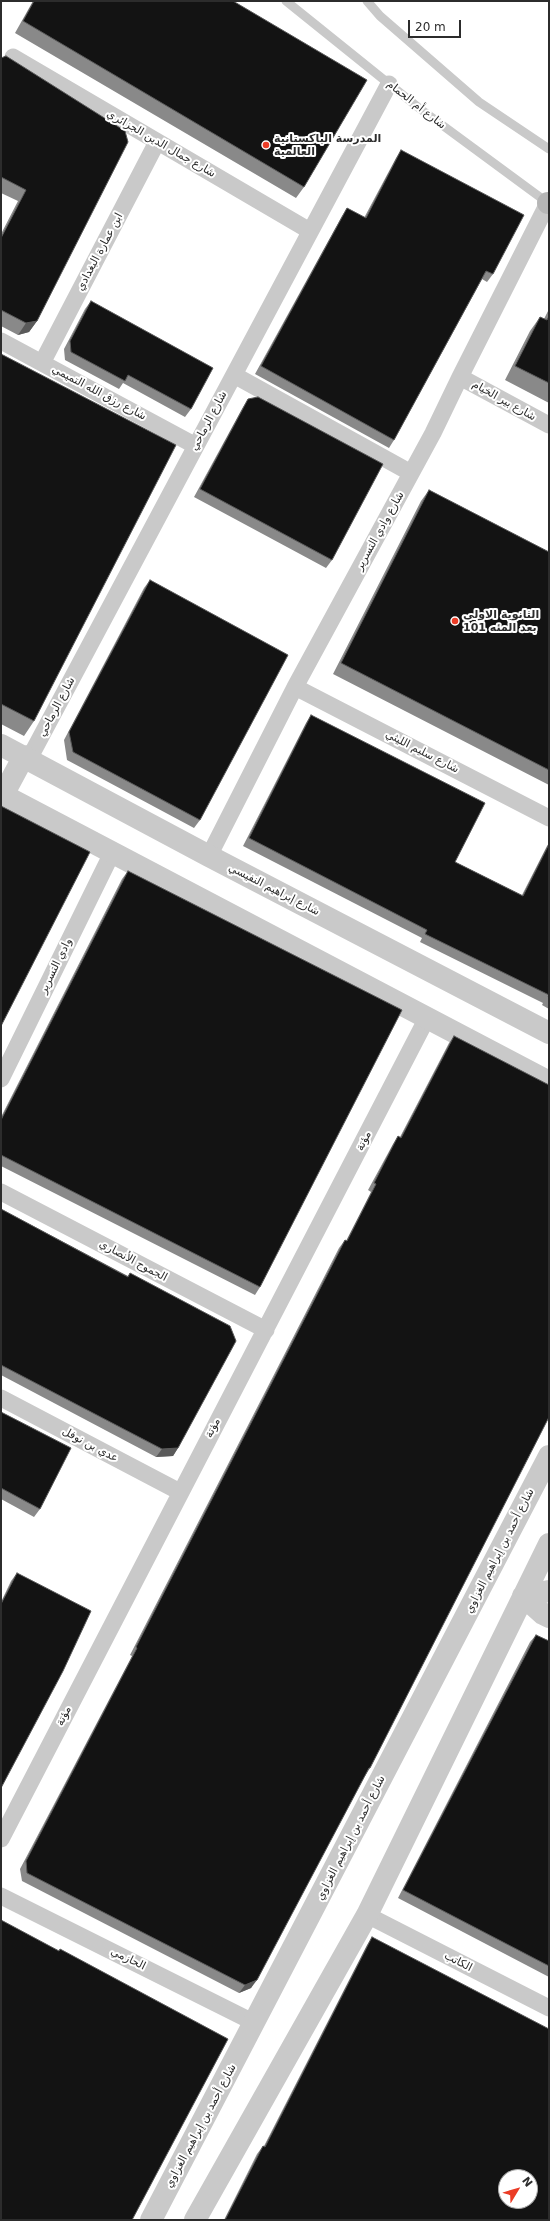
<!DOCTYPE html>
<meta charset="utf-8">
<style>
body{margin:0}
#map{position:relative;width:550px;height:2221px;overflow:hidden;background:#fff;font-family:"DejaVu Sans",sans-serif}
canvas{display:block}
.frame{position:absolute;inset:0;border:2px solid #2c2c2c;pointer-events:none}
.north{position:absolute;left:498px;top:2169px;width:40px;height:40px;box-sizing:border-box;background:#fff;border:1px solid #ababab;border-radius:50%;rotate:52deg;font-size:11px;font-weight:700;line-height:16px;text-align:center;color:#2c2c2c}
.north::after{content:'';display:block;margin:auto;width:14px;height:18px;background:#eb3c26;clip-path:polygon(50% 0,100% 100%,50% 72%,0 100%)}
.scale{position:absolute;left:408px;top:20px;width:53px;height:18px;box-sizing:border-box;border:2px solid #2c2c2c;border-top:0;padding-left:5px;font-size:12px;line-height:14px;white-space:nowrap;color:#2c2c2c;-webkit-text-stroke:3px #fff;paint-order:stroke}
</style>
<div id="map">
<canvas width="550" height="2221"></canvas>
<div class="frame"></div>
<div class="north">N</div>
<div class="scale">20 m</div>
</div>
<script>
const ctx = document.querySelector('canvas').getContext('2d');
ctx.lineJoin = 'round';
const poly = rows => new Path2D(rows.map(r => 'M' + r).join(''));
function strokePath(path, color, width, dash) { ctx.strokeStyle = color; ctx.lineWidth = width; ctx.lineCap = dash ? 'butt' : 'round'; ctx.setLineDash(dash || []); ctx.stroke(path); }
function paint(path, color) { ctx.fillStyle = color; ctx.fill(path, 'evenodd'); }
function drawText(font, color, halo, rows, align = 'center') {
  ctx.font = font + ' "DejaVu Sans","Noto Sans Arabic",sans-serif'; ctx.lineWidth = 4; ctx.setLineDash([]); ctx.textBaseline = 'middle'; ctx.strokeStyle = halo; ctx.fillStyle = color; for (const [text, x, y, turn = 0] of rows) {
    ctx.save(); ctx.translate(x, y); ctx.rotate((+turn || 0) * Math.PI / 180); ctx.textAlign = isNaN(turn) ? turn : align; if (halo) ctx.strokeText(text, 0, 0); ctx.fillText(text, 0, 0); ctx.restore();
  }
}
const service = poly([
 [286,1,419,108,548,203],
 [367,1,380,16,479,102,549,149]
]);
const minor = poly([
 [13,57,310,231],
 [1,341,196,446],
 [42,363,157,142],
 [234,375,411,473],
 [460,377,549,425],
 [295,687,549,818],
 [29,759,389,84],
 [209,856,295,687,433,433,460,377,548,203],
 [1,1079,112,853],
 [1,1192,266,1330],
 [1,1398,180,1492],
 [1,1839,427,1018],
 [1,1896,255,2023],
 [367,1915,549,2008]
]);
const tertiary = poly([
 [1,745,209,856,549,1033],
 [1,794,549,1082],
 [3,795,24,756],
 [523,1596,543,1614,549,1617],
 [523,1596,549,1591],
 [151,2220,549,1456],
 [195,2220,367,1915,549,1544]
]);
const secondary = poly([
 [548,203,549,203]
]);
const wall = poly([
 [33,1,233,1,304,187,296,198,15,33],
 [1,58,125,131,37,321,29,332,18,335,1,326,1,234,18,201,1,193],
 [401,150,493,274,487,282,482,279,394,440,389,448,255,374,342,216,347,208,364,218,396,158],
 [91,301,191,409,185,417,123,383,119,389,65,360,64,349,85,309],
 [549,309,549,403,505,380,530,331,540,317,544,319],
 [1,354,34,721,24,736,1,724],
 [248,399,332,560,326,568,194,497,243,407],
 [429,490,549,552,549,785,333,674,421,501],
 [150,580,200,820,194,828,67,760,64,740,144,588],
 [311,715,455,862,522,895,547,846,549,843,549,1009,542,1005,543,1003,420,942,422,938,243,846,306,723],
 [128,871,260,1287,255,1295,1,1166,1,1117,122,879],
 [454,1036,370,1768,365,1776,364,1776,251,1988,239,1993,22,1881,20,1869,132,1656,130,1655,339,1248,345,1240,346,1241,371,1192,368,1190,393,1144,398,1136,400,1137,449,1043],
 [1,1209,128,1276,130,1273,178,1448,173,1456,156,1457,1,1375],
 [1,1412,40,1509,34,1517,1,1499],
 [17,1573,1,1788,1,1602,11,1581],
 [536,1635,549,1641,549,1977,398,1898,530,1642],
 [372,1937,549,2220,224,2220,257,2154,263,2146,264,2146,367,1945]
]);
const shadedWall = poly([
 [37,321,29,332,18,335,26,323],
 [178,1448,173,1456,156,1457,162,1449],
 [257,1980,251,1988,239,1993,245,1985]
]);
const building = poly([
 [34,1,233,1,367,80,304,187,23,21,34,1],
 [6,56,125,131,128,142,37,321,26,323,1,310,1,238,26,190,1,177,1,58,6,56],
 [401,150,524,215,493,274,486,271,394,440,261,366,347,208,366,218,401,150],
 [91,301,213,368,191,409,128,375,125,381,71,352,70,341,91,301],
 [549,316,549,383,515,366,540,317,547,320,549,316],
 [1,354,176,445,34,721,1,704,1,354],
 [258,397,383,464,332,560,200,489,248,399,258,397],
 [429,490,549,552,549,770,341,663,429,490],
 [150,580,288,655,200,820,73,752,69,732,150,580],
 [311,715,485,803,455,862,523,896,549,844,549,998,548,997,549,995,425,934,427,930,249,838,311,715],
 [1,806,90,852,1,1026,1,806],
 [128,871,402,1010,260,1287,1,1155,1,1120,128,871],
 [454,1036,549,1085,549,1417,370,1768,369,1768,257,1980,245,1985,27,1873,26,1861,137,1648,136,1647,345,1240,347,1241,376,1184,374,1183,398,1136,401,1138,454,1036],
 [1,1209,128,1277,130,1273,230,1326,236,1341,178,1448,162,1449,1,1365,1,1209],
 [1,1412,71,1448,40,1509,1,1488,1,1412],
 [17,1573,91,1611,63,1671,1,1788,1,1604,17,1573],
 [536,1635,549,1641,549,1966,403,1890,536,1635],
 [1,1920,59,1951,60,1949,228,2039,132,2220,1,2220,1,1920],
 [372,1937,549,2029,549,2220,225,2220,263,2146,265,2147,372,1937],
 [506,2177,530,2177,530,2201,506,2201,506,2177]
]);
const markers = [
 [266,145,4,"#eb3c26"],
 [455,621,4,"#eb3c26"]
];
const streetNames = [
 ["شارع أم الحمام",416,105,38],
 ["شارع جمال الدين الجزائري",161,144,30],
 ["ابن عمارة البغدادي",100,252,-62],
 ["شارع رزق الله التميمي",99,393,28],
 ["شارع بير الخيام",504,401,29],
 ["شارع الرماحي",209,421,-62],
 ["شارع وادي التسرير",380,531,-61],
 ["شارع الرماحي",57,707,-62],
 ["شارع سليم الليثي",422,752,27],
 ["شارع إبراهيم النفيسي",274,890,27],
 ["وادي التسرير",56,966,-64],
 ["مؤتة",364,1141,-63],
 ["الجموح الأنصاري",133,1261,28],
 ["مؤتة",213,1428,-62],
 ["عدي بن نوفل",90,1445,28],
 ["شارع أحمد بن إبراهيم الغزاوي",500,1551,-63],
 ["مؤتة",64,1716,-63],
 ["شارع أحمد بن إبراهيم الغزاوي",351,1838,-63],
 ["الحازمي",128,1959,26],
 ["الكاتب",458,1962,27],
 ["شارع أحمد بن إبراهيم الغزاوي",201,2126,-62]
];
const poiNames = [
 ["المدرسة الباكستانية",274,139],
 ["العالمية",274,152],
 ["الثانوية الاولى",463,615],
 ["بعد المئه 101",463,628]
];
strokePath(service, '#c9c9c9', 9);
strokePath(minor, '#c9c9c9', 17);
strokePath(tertiary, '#c9c9c9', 22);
strokePath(secondary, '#b6b6b6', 22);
paint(wall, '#898989');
paint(shadedWall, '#5a5a5a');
paint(building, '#131313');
strokePath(building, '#5a5a5a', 1);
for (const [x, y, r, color] of markers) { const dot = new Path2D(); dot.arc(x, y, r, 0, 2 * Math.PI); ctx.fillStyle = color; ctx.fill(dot); strokePath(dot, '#fff', 1.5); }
drawText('11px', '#2c2c2c', '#fff', streetNames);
drawText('bold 11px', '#2c2c2c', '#fff', poiNames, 'left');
</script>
